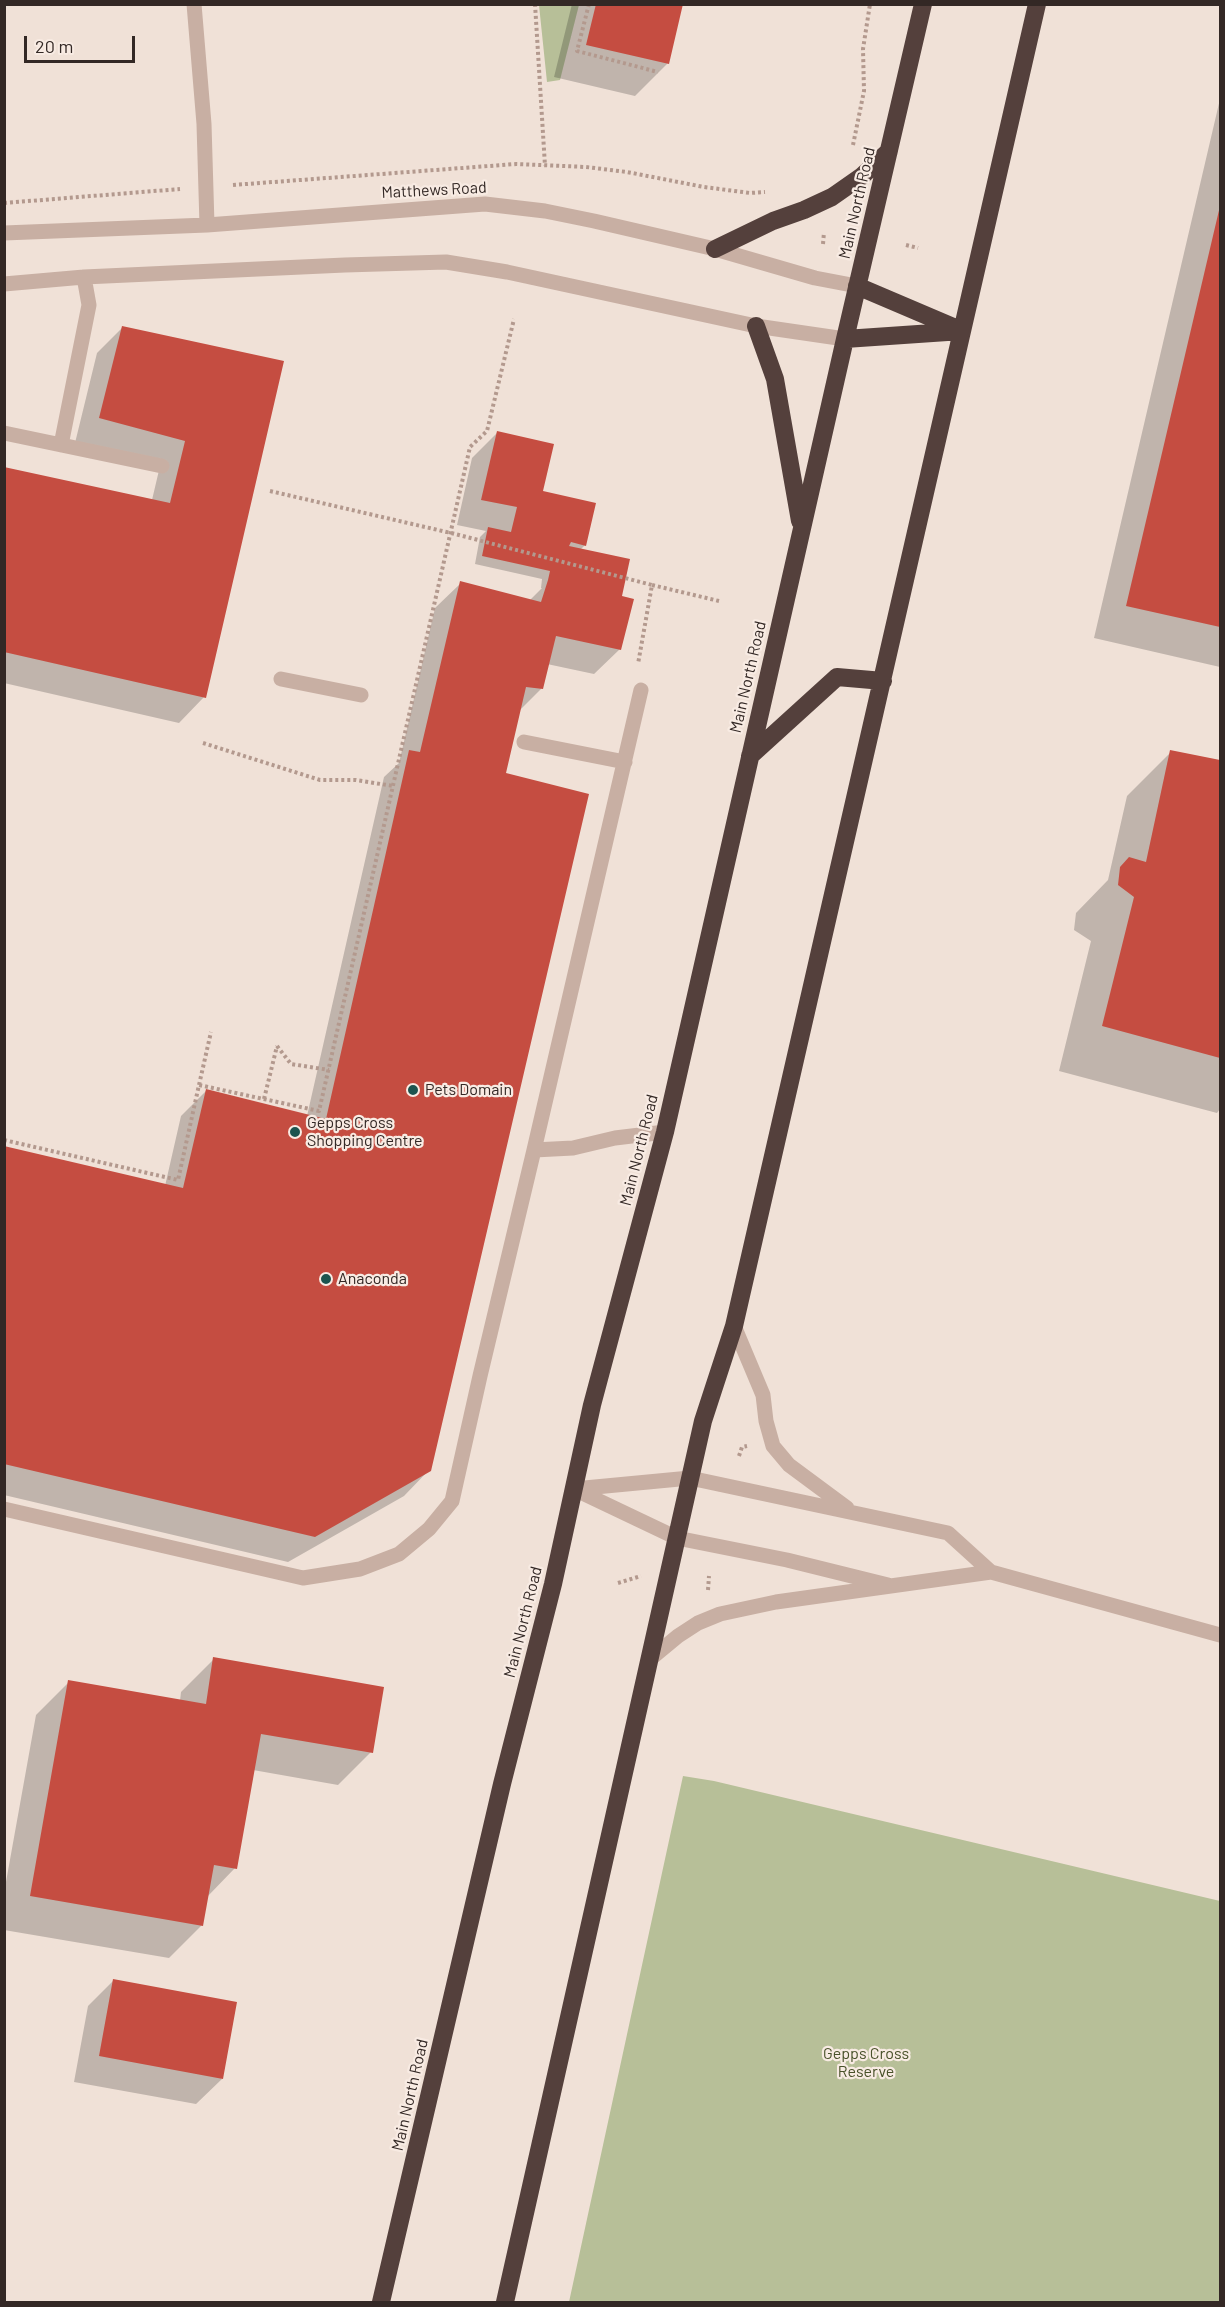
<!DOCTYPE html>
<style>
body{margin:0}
#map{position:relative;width:1225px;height:2307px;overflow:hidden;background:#f0e1d7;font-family:Barlow,sans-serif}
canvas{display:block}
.frame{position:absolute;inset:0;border:6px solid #332825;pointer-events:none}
.scale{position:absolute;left:24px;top:36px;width:111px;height:27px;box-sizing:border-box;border:3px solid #332825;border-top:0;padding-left:8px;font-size:18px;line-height:21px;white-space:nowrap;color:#332825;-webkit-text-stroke:4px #f8ebe3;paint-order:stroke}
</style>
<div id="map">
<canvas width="1225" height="2307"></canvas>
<div class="frame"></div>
<div class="scale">20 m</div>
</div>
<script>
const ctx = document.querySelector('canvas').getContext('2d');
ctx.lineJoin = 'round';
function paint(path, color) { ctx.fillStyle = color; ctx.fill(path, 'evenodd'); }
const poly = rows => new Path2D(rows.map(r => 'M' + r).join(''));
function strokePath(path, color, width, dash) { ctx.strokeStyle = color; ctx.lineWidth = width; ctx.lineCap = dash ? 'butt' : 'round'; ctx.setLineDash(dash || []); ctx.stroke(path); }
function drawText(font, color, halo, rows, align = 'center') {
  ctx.font = font + ' Barlow,sans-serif'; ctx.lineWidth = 4.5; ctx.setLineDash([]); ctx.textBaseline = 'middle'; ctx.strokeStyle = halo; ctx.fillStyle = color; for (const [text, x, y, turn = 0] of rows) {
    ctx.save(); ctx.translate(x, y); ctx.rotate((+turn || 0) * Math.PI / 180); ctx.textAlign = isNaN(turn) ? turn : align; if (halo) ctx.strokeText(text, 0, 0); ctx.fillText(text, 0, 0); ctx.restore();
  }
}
const green = poly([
 [539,5,579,5,560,80,547,82],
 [683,1776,714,1781,1220,1901,1220,2302,569,2302]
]);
const shadow = poly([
 [572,4,682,4,668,63,635,96,554,77],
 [1220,99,1220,667,1094,638],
 [123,327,282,362,204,697,179,723,4,683,4,468,152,500,160,466,75,443,97,353],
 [498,432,541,492,585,545,580,550,620,597,620,649,594,674,547,664,541,689,519,711,505,774,429,1470,404,1496,288,1562,4,1495,4,1147,165,1186,181,1116,207,1090,307,1116,384,777,399,763,435,608,461,583,529,601,542,588,541,588,542,579,475,564,480,537,486,531,457,525,472,458],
 [1171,752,1220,762,1220,1109,1217,1113,1059,1071,1091,941,1074,930,1076,913,1108,880,1127,796],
 [214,1659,371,1752,338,1785,253,1770,235,1868,207,1897,202,1925,169,1958,4,1930,4,1893,36,1715,69,1682,180,1701,181,1692],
 [113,1981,222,2079,196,2104,74,2082,88,2006]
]);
const building = poly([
 [596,4,683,4,669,64,586,45],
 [1220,206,1220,627,1126,606],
 [122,326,284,361,206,698,4,652,4,467,170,503,185,441,99,418],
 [497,431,554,444,543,491,596,503,586,546,571,542,569,546,630,559,622,596,634,599,621,650,556,636,543,689,526,687,506,773,589,794,431,1471,315,1537,4,1464,4,1146,183,1188,206,1089,326,1119,409,750,420,752,460,581,541,602,548,580,550,571,482,556,488,527,511,532,517,507,481,500],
 [1170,750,1220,760,1220,1058,1102,1026,1134,897,1118,885,1120,867,1129,857,1146,862],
 [213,1657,384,1687,373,1753,261,1734,237,1869,214,1865,203,1926,30,1896,68,1680,206,1704],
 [113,1979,237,2002,223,2079,99,2056]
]);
const path = poly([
 [535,4,545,166],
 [589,4,577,51,658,72],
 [853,145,864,91,863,49,870,4],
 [233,185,516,164,586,167,627,172,704,187,750,193,765,192],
 [4,203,180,189],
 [823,244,824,232],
 [906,245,918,248],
 [270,491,451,533,652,585,638,664],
 [652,585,719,601],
 [203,743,320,780,356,780,393,786],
 [277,1046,291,1064,329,1070],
 [199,1085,211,1032],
 [264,1099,277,1046],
 [4,1140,178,1180,199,1085,319,1111,470,447,487,431,514,319],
 [739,1456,742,1447,747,1446],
 [618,1583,641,1576],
 [708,1590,709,1576]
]);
const minor = poly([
 [194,4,204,124,207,225],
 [4,233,207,225,485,204,545,211,594,221,715,249,815,278,857,286],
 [4,284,84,277,345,265,446,262,507,272,756,326,845,339],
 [4,433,162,466],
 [61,445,89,305,84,277],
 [281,679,361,695],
 [524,742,625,762],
 [534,1150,641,690],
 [734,1326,763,1395,766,1421,773,1446,789,1465,847,1508],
 [574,1489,690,1478,948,1533,991,1572],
 [574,1489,677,1538,787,1560,888,1585],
 [4,1509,303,1578,360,1569,399,1554,429,1529,452,1501,480,1376,534,1150,573,1148,615,1138,665,1132],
 [649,1660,678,1636,698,1623,720,1614,776,1602,991,1572,1220,1635]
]);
const highway = poly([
 [715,249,773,221,804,210,832,197,862,176,889,151],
 [857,286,958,329],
 [756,326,775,379,800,521],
 [845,339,962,331],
 [750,756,837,677,883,681],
 [381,2302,502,1784,553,1584,592,1405,665,1132,845,339,923,4],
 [505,2302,703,1421,734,1326,1037,4]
]);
const markers = [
 [413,1090,6,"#1c544f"],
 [295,1132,6,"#1c544f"],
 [326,1279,6,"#1c544f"]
];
const streetNames = [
 ["Matthews Road",434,190,-3],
 ["Main North Road",857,203,-77],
 ["Main North Road",748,677,-77],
 ["Main North Road",639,1150,-76],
 ["Main North Road",523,1622,-76],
 ["Main North Road",410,2095,-77]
];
const poiNames = [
 ["Pets Domain",425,1090],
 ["Gepps Cross",307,1123],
 ["Shopping Centre",307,1141],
 ["Anaconda",338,1279]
];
const parkNames = [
 ["Gepps Cross",866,2054],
 ["Reserve",866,2072]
];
paint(green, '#b7bf98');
paint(shadow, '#0003');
paint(building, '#c54d41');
strokePath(path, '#b3998e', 4, [3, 3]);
strokePath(minor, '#c8afa3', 15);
strokePath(highway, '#54403c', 18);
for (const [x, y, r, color] of markers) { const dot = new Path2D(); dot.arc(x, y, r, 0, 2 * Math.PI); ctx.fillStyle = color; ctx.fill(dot); strokePath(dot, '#f8ebe3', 2); }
drawText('16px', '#332825', '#f8ebe3', streetNames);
drawText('16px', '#332825', '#f8ebe3', poiNames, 'left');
drawText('16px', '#485129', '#f8ebe3', parkNames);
</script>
